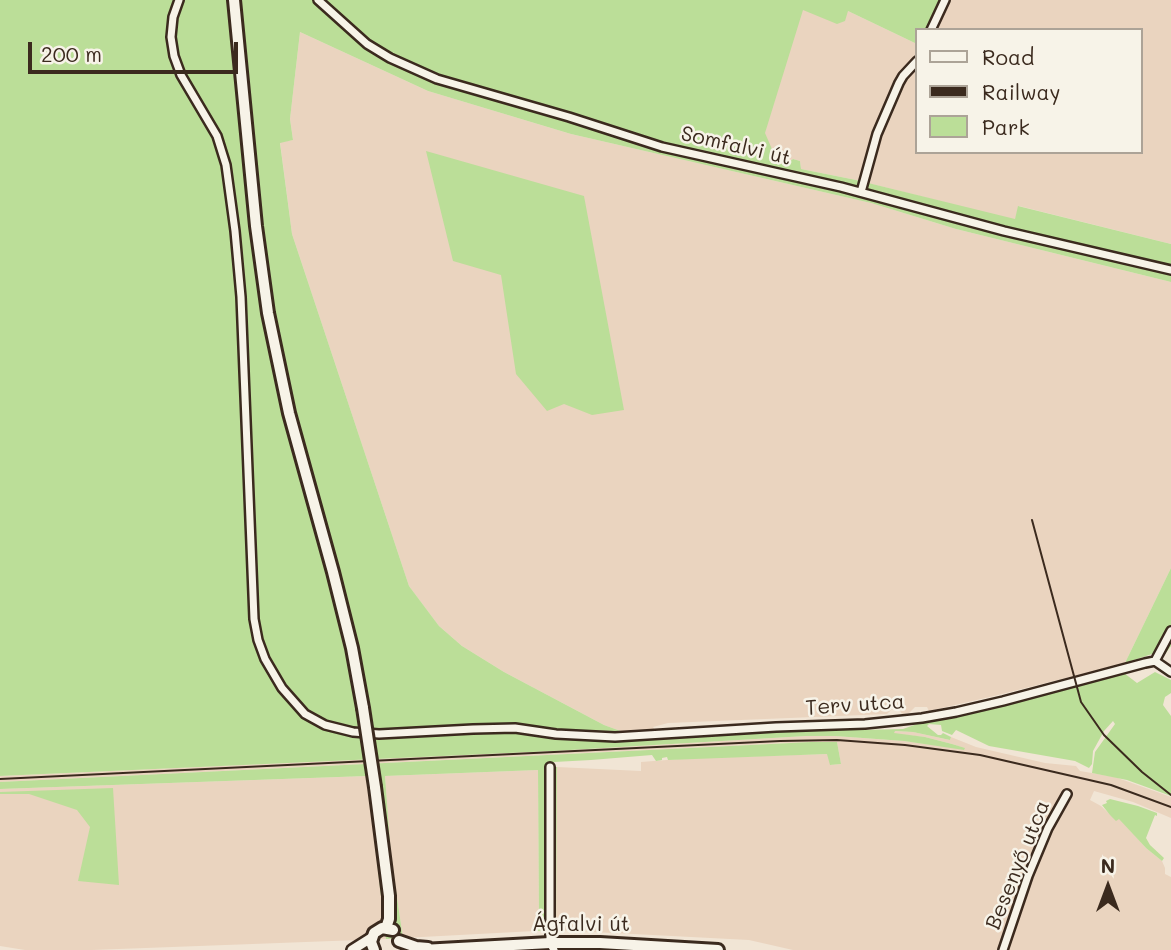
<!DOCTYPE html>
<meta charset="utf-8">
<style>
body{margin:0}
#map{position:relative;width:1171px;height:950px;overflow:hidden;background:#f1e5d5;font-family:Mali,sans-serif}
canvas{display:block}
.legend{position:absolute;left:915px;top:28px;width:228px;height:126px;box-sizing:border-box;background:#f7f3e8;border:2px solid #aca397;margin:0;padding:9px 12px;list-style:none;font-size:21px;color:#3b2a1e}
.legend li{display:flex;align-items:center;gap:14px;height:35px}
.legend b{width:35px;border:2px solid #aca397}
.north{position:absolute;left:1073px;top:852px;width:70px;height:70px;-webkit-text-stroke:5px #f7f3e8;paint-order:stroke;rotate:0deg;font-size:19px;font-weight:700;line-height:28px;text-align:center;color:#3b2a1e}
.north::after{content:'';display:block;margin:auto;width:24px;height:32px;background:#3b2a1e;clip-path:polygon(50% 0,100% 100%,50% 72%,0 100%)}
.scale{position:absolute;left:28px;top:42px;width:210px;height:32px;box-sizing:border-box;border:4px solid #3b2a1e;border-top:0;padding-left:9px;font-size:21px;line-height:24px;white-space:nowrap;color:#3b2a1e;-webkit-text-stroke:5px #f7f3e8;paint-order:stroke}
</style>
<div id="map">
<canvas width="1171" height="950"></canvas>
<ul class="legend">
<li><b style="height:9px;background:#f7f3e8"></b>Road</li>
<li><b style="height:9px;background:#3b2a1e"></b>Railway</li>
<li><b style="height:19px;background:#bbde98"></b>Park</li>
</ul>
<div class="north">N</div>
<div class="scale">200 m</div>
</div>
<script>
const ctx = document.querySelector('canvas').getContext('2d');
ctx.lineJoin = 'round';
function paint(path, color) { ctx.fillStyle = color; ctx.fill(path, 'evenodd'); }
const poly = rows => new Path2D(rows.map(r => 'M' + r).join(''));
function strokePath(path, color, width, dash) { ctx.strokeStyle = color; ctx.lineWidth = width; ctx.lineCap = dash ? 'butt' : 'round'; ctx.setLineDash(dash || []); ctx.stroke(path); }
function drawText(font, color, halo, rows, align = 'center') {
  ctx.font = font + ' Mali,sans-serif'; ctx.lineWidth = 5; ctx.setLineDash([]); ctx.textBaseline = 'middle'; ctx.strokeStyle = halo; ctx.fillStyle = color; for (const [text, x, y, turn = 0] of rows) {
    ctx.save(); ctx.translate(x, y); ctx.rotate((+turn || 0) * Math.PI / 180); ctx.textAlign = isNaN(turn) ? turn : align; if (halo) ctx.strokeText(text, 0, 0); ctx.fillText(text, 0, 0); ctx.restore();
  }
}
const built = poly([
 [950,0,1171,0,1171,244,1019,206,1015,220,856,180,801,169,800,161,793,159,785,165,743,156,788,5,848,11,917,44,917,152,1141,152,1141,30,935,30],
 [300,32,428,91,571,134,871,203,956,229,1171,282,1171,568,1125,663,994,696,929,711,927,707,915,707,909,713,902,714,899,709,891,710,887,714,668,723,653,727,656,732,637,737,604,725,504,672,462,646,439,626,409,586,292,234,280,142,293,140,290,119],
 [894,731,913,732,950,740,951,737,976,747,1045,763,1076,766,1080,771,1115,777,1171,797,1171,818,1133,802,1094,791,1090,800,1101,806,1116,820,1119,818,1146,848,1162,861,1165,868,1165,874,1171,877,1171,950,793,950,749,940,556,930,557,767,641,771,641,762,693,758,828,754,831,765,841,764,837,742,786,743,0,782,0,776,553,751,806,736,835,736,904,741,964,749,964,748,952,744,925,737,894,734],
 [538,770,539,922,535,931,403,938,391,857,385,776],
 [368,776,386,939,92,950,25,950,0,946,0,789]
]);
const green = poly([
 [0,0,950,0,935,30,917,30,917,44,848,11,845,21,837,24,803,10,765,133,778,163,785,165,793,159,800,161,801,169,856,180,1015,219,1018,206,1171,244,1171,282,956,229,871,203,571,134,428,91,300,32,290,119,293,140,280,143,292,234,409,586,439,626,462,646,504,672,604,725,637,737,843,728,861,730,903,729,917,724,931,722,934,720,992,708,1124,673,1137,683,1155,672,1171,680,1171,693,1165,697,1163,705,1171,716,1171,796,1127,780,1092,773,1095,752,1115,724,1113,721,1104,731,1093,751,1092,764,1089,768,1075,761,989,746,956,730,952,735,942,731,941,725,929,724,927,726,938,735,941,735,943,733,951,737,950,740,913,732,895,731,894,733,925,737,952,744,965,748,964,750,904,741,835,736,806,736,553,751,0,776],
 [426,151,584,196,624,410,592,415,564,404,547,411,516,374,501,275,453,261],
 [1171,568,1171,646,1163,657,1152,654,1125,663],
 [811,742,837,742,841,764,830,765,827,754,668,760,667,757,662,758,662,760,656,761,652,755,591,760,554,762,554,767,557,767,556,930,535,931,539,922,538,770,385,776,391,857,403,938,386,939,367,776,0,789,0,782],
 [113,788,119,885,78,881,90,827,77,810,29,794,0,794,0,792],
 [1110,799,1138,806,1157,813,1157,816,1155,815,1146,838,1150,845,1164,858,1162,861,1146,848,1119,819,1116,821,1110,815,1102,805,1107,803,1106,801]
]);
const minor = poly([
 [179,0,173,17,171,37,174,56,181,75,217,136,226,165,235,231,241,297,254,619,258,640,265,659,282,688,305,714,325,725,353,732,379,734,473,729,515,728,556,734,615,737,776,727,865,724,922,718,956,712,1003,701,1145,663,1155,661],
 [318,0,367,44,390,58,437,79,569,117,662,147,841,187,1004,231,1171,270],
 [931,30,945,0],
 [861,192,877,134,899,83,903,76,917,61],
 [1155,661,1171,631],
 [1155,661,1171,672],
 [550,767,550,943,554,950],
 [1003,950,1028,876,1048,828,1067,794]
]);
const tertiary = poly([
 [352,950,371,938]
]);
const secondary = poly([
 [234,0,256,226,268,313,289,413,333,572,352,648,363,708],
 [375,787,389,896,389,919,386,928],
 [399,941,416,947,428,948],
 [374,950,371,942,374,933,382,928,393,930],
 [422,950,550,943,600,943,718,950]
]);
const rail = poly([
 [1032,520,1081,702,1104,735,1142,772,1171,795],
 [0,779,780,741,837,740,905,745,980,755,1111,785,1171,807]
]);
const secondaryBridge = poly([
 [363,708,375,787]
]);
const streetNames = [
 ["Somfalvi út",736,146,13],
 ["Terv utca",855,705,-4],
 ["Besenyő utca",1018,865,-68],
 ["Ágfalvi út",581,925]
];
paint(built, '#ead4bf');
paint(green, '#bbde98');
strokePath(minor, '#3b2a1e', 12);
strokePath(tertiary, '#3b2a1e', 14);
strokePath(secondary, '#3b2a1e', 16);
strokePath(minor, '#f7f3e8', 7);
strokePath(tertiary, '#f7f3e8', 9);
strokePath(secondary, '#f7f3e8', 10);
strokePath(rail, '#3b2a1e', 2);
strokePath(secondaryBridge, '#3b2a1e', 16, []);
strokePath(secondaryBridge, '#f7f3e8', 10);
drawText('21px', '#3b2a1e', '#f7f3e8', streetNames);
</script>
